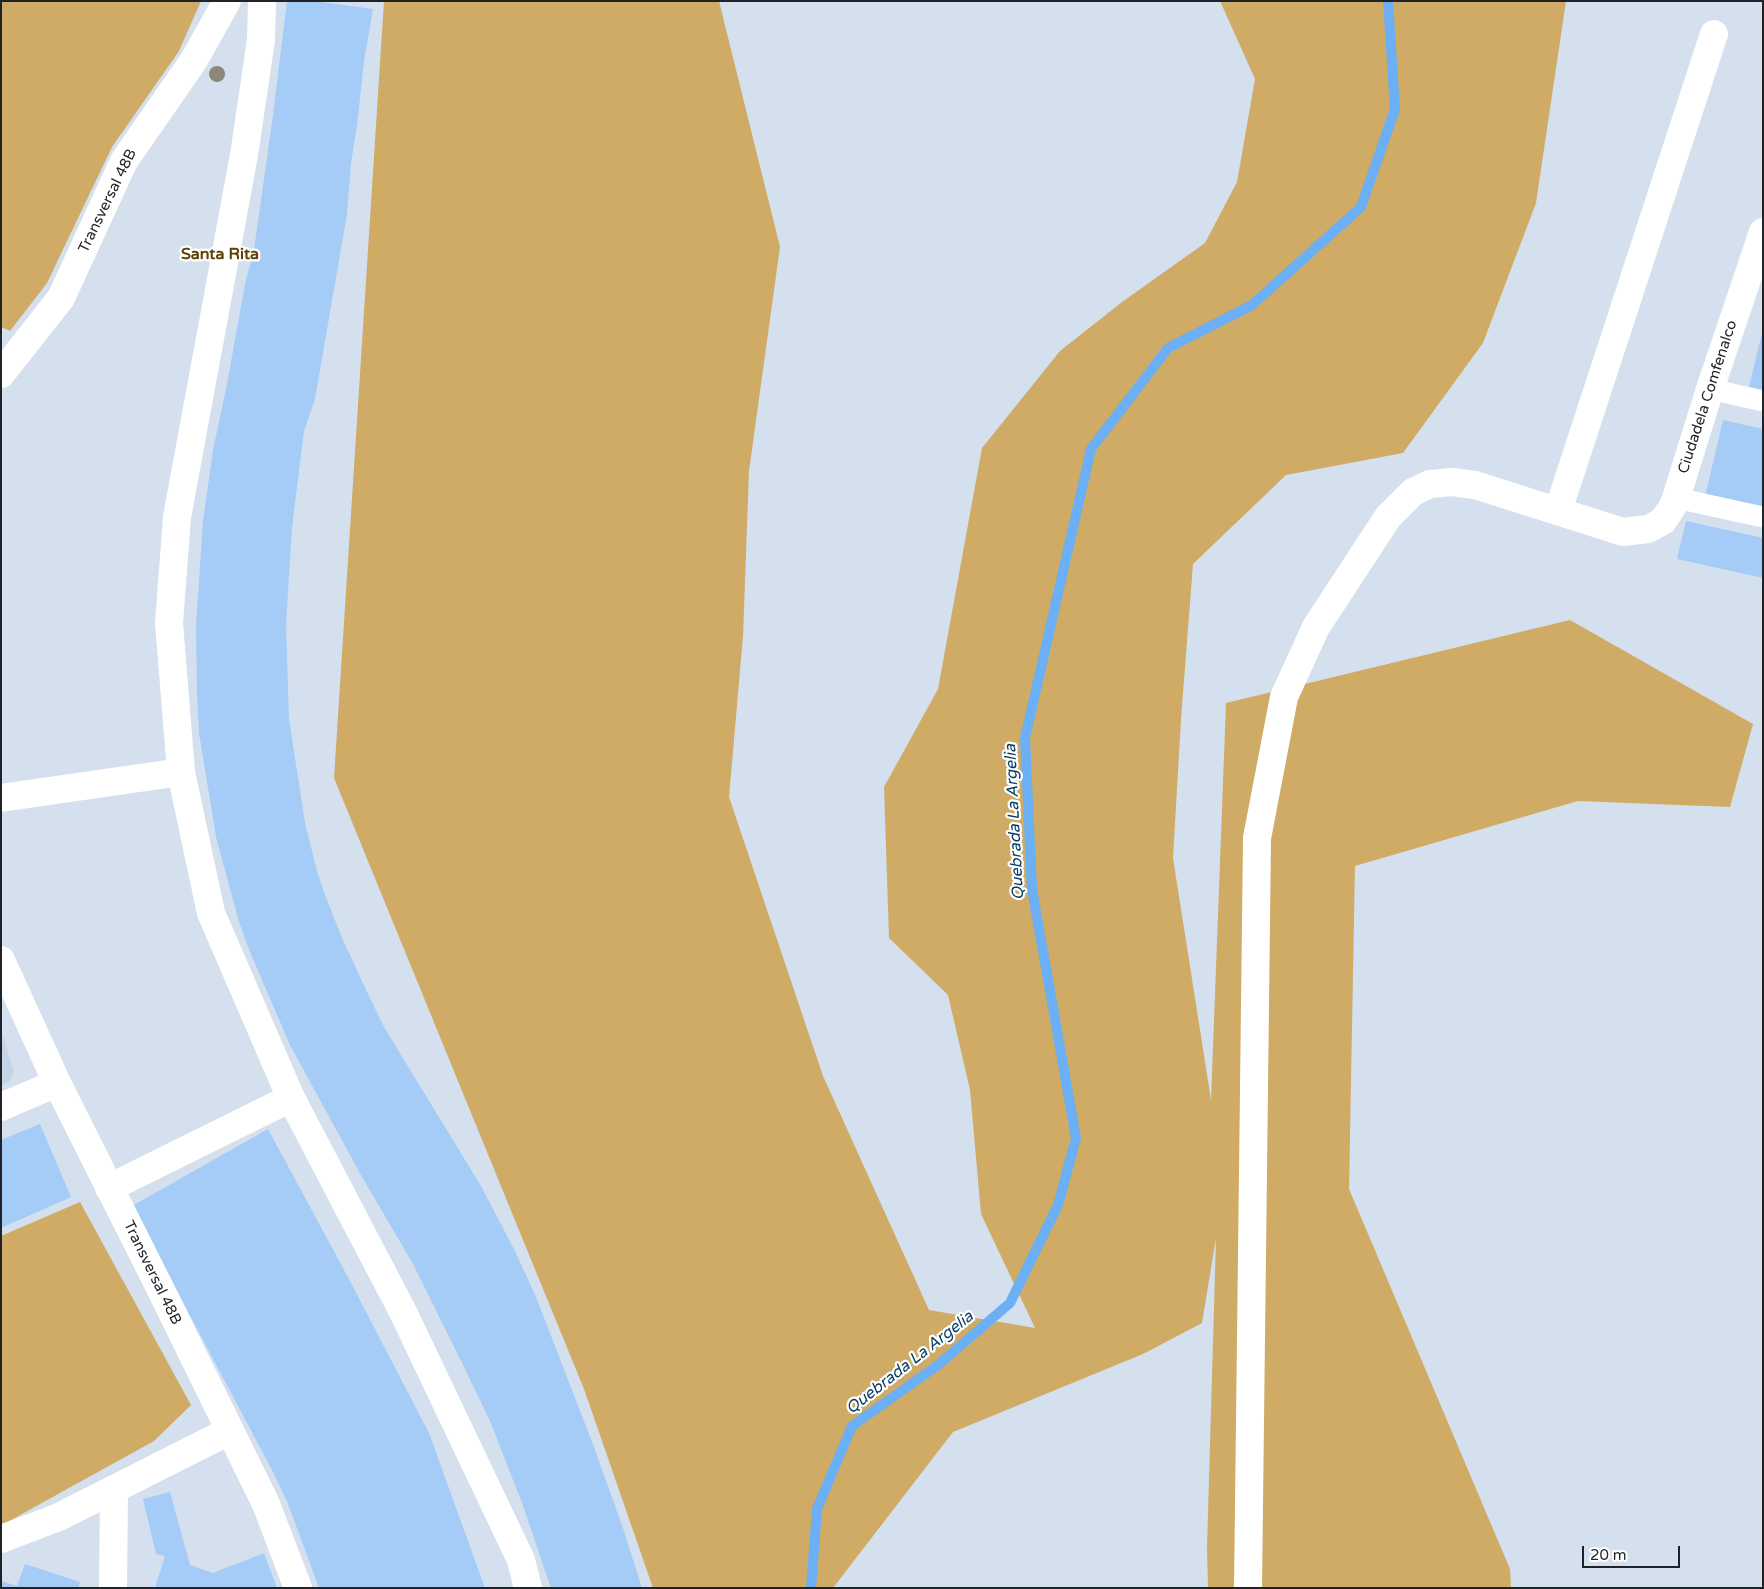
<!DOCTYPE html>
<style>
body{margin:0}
#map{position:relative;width:1764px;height:1589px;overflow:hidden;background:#d4e0ed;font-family:"Varela Round",sans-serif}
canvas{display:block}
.frame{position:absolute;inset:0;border:2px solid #1f2328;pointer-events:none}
.scale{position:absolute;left:1582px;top:1546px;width:98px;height:22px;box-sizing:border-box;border:2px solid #1f2328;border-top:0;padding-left:6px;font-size:15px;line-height:18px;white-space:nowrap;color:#1f2328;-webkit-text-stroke:4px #fff;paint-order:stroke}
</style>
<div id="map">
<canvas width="1764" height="1589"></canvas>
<div class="frame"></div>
<div class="scale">20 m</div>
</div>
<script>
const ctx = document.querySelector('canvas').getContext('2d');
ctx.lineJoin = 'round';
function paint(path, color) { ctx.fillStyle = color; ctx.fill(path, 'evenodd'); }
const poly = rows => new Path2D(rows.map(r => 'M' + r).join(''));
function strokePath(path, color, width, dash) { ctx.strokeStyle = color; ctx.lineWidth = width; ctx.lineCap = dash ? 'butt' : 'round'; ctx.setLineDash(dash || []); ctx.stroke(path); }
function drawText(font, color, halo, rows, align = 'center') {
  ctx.font = font + ' "Varela Round",sans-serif'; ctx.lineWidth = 4.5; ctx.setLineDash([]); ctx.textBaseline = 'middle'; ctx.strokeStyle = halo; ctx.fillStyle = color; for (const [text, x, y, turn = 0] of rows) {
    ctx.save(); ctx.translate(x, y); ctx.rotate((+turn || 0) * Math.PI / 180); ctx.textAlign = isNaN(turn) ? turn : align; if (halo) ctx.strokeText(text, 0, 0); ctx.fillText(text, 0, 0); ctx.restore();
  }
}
const built = poly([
 [1,1030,14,1072,9,1082,1,1085]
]);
const green = poly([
 [1,1,201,1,179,51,112,147,47,283,10,331,1,327],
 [384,1,719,1,780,247,749,471,743,636,729,797,823,1076,929,1310,1035,1328,981,1214,970,1090,948,995,889,938,884,787,938,689,982,448,1060,351,1122,302,1205,243,1237,182,1255,79,1220,1,1566,1,1536,203,1483,343,1403,453,1286,475,1193,564,1181,719,1173,858,1211,1100,1226,703,1570,620,1753,724,1730,807,1578,801,1355,866,1349,1189,1510,1569,1511,1588,1208,1588,1207,1548,1216,1238,1202,1323,1143,1354,953,1432,833,1588,653,1588,584,1389,334,778],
 [80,1202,191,1405,154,1441,2,1525,1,1236]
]);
const stream = poly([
 [811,1588,817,1509,852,1426,938,1365,1010,1303,1058,1205,1076,1138,1032,889,1025,738,1091,449,1168,348,1252,305,1361,207,1395,109,1388,1]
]);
const building = poly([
 [287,1,314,1,373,9,364,61,357,126,351,163,347,214,315,399,304,431,292,528,286,624,289,719,305,823,317,871,324,892,342,938,369,996,384,1027,481,1186,514,1249,536,1297,594,1447,624,1531,642,1588,551,1588,522,1503,490,1421,464,1367,413,1264,362,1177,290,1045,250,952,239,922,216,837,199,733,197,696,196,626,203,521,213,450,227,384,245,284,254,250,273,115],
 [1762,333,1763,333,1763,390,1749,387],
 [1723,420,1763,429,1763,509,1705,497],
 [1686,521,1763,538,1763,578,1677,559],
 [40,1124,71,1197,1,1228,1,1140],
 [268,1129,350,1281,429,1433,485,1588,319,1588,287,1501,272,1470,132,1206],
 [170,1492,190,1565,213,1573,264,1553,277,1588,155,1588,165,1556,156,1554,143,1499],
 [25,1564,80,1582,78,1588,1,1588,1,1581,17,1586]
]);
const pedestrian = poly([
 [1710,389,1763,401],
 [1676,498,1763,517]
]);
const minor = poly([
 [1558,511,1714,34],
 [1,798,181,772],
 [1,1107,57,1083],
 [109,1188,291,1098],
 [1,1539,59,1517,229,1431],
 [113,1588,114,1491],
 [1248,1588,1257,838,1284,697,1316,627,1388,517,1413,492,1430,484,1452,482,1475,485,1623,532,1648,529,1663,521,1673,506,1676,498,1710,389,1763,232]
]);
const tertiary = poly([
 [262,1,261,40,244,155,177,517,169,623,181,772,211,913,291,1098,403,1312,521,1560,528,1588],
 [1,374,61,298,124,161,194,60,227,1],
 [1,960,57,1083,160,1288,266,1504,298,1588]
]);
const trees = [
 [217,74]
];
const streetNames = [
 ["Transversal 48B",108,201,-64],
 ["Ciudadela Comfenalco",1708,397,-72],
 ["Transversal 48B",152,1273,64]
];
const neighbourhoodNames = [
 ["Santa Rita",220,255]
];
const waterNames = [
 ["Quebrada La Argelia",1015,822,-93],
 ["Quebrada La Argelia",910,1363,-38]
];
paint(built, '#c4d5e8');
paint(green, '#cfab65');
strokePath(stream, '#6baff4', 10);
paint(building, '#a4ccf7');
strokePath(pedestrian, '#fff', 21);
strokePath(minor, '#fff', 28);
strokePath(tertiary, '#fff', 28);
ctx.fillStyle = '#8c8777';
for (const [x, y] of trees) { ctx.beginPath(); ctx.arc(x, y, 8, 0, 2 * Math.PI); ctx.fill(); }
drawText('15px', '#1f2328', '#fff', streetNames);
drawText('bold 16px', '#5c4304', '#fff', neighbourhoodNames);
drawText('italic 16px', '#093c68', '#fff', waterNames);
</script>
